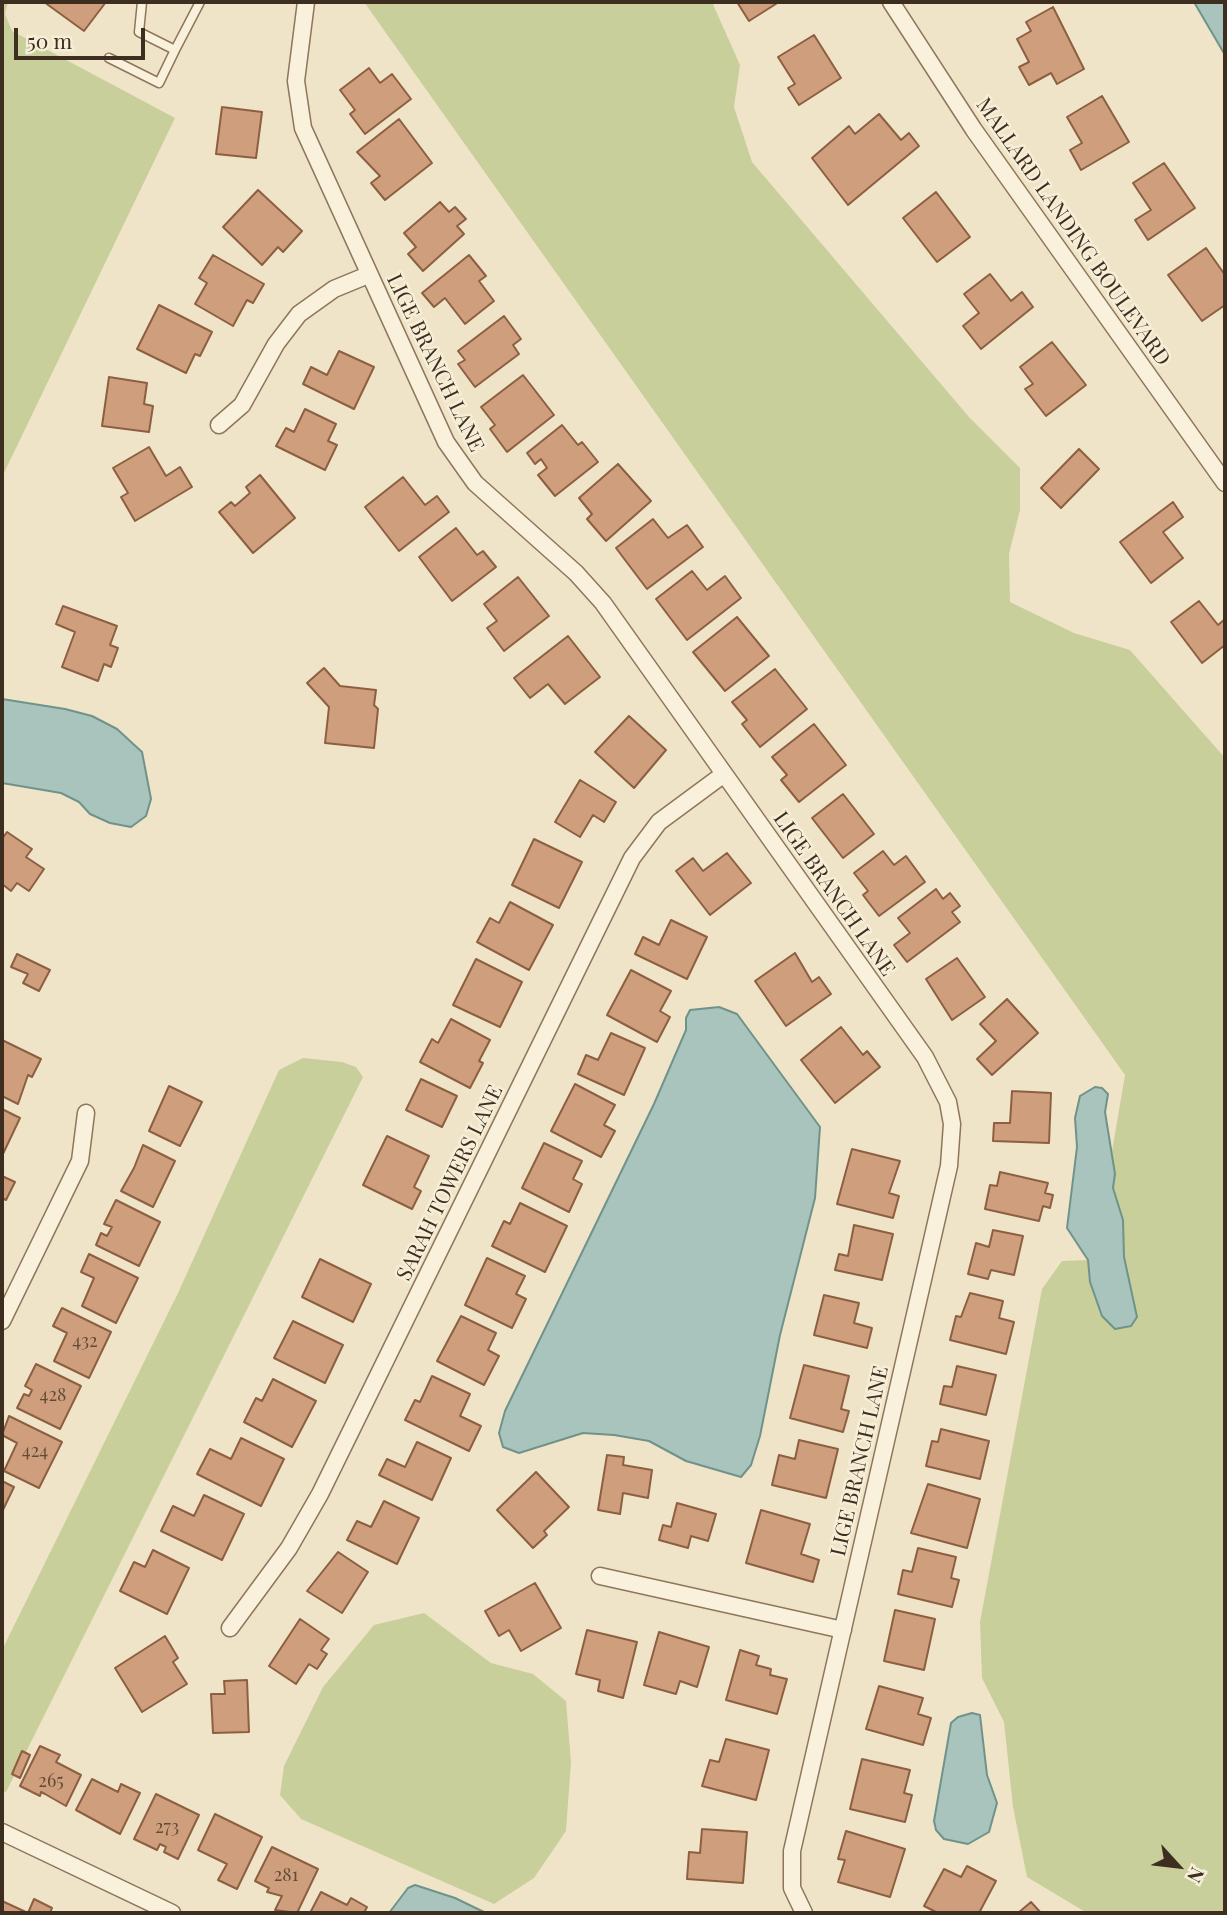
<!DOCTYPE html>
<style>
body{margin:0}
#map{position:relative;width:1227px;height:1915px;overflow:hidden;background:#f0e4c8;font-family:"Playfair Display",serif}
canvas{display:block}
.frame{position:absolute;inset:0;border:4px solid #3d2e20;pointer-events:none}
.north{position:absolute;left:1143px;top:1831px;width:70px;height:70px;-webkit-text-stroke:5px #f7eed8;paint-order:stroke;rotate:117deg;font-size:19px;font-weight:700;line-height:28px;text-align:center;color:#3d2e20}
.north::after{content:'';display:block;margin:auto;width:24px;height:32px;background:#3d2e20;clip-path:polygon(50% 0,100% 100%,50% 72%,0 100%)}
.scale{position:absolute;left:14px;top:28px;width:131px;height:32px;box-sizing:border-box;border:4px solid #3d2e20;border-top:0;padding-left:9px;font-size:21px;line-height:24px;white-space:nowrap;color:#3d2e20;-webkit-text-stroke:5px #f7eed8;paint-order:stroke}
</style>
<div id="map">
<canvas width="1227" height="1915"></canvas>
<div class="frame"></div>
<div class="north">N</div>
<div class="scale">50 m</div>
</div>
<script>
const ctx = document.querySelector('canvas').getContext('2d');
ctx.lineJoin = 'round';
function paint(path, color) { ctx.fillStyle = color; ctx.fill(path, 'evenodd'); }
const poly = rows => new Path2D(rows.map(r => 'M' + r).join(''));
function strokePath(path, color, width, dash) { ctx.strokeStyle = color; ctx.lineWidth = width; ctx.lineCap = dash ? 'butt' : 'round'; ctx.setLineDash(dash || []); ctx.stroke(path); }
function drawText(font, color, halo, rows, align = 'center') {
  ctx.font = font + ' "Playfair Display",serif'; ctx.lineWidth = 5; ctx.setLineDash([]); ctx.textBaseline = 'middle'; ctx.strokeStyle = halo; ctx.fillStyle = color; for (const [text, x, y, turn = 0] of rows) {
    ctx.save(); ctx.translate(x, y); ctx.rotate((+turn || 0) * Math.PI / 180); ctx.textAlign = isNaN(turn) ? turn : align; if (halo) ctx.strokeText(text, 0, 0); ctx.fillText(text, 0, 0); ctx.restore();
  }
}
const green = poly([
 [2,2,8,2,5,14,12,31,175,118,2,477],
 [364,2,712,2,740,65,734,107,752,162,969,417,1020,468,1020,510,1009,554,1010,602,1074,633,1130,650,1225,758,1225,1913,1087,1913,1027,1877,1013,1807,1004,1722,982,1678,980,1622,1042,1289,1062,1261,1088,1260,1090,1282,1137,1317,1124,1257,1123,1220,1113,1188,1115,1174,1112,1151,1125,1075],
 [303,1058,342,1062,356,1067,363,1077,6,1792,2,1791,2,1650,178,1293,279,1070],
 [424,1613,491,1663,533,1674,566,1701,571,1762,566,1831,534,1878,494,1904,301,1819,280,1795,284,1766,323,1687,374,1625]
]);
const water = poly([
 [1194,2,1225,2,1225,55,1194,2],
 [2,699,65,709,92,716,117,729,142,752,151,799,146,816,131,827,110,823,90,814,79,802,61,793,2,783,2,699],
 [719,1007,737,1014,820,1127,815,1198,780,1335,760,1436,751,1465,741,1477,686,1461,649,1441,614,1435,583,1433,519,1453,503,1447,499,1433,505,1411,654,1104,686,1030,686,1018,690,1010,719,1007],
 [1095,1087,1102,1088,1108,1094,1105,1112,1115,1174,1113,1188,1123,1220,1124,1257,1137,1317,1131,1326,1115,1329,1102,1316,1090,1282,1088,1260,1067,1228,1077,1147,1075,1118,1080,1096,1095,1087],
 [972,1713,980,1715,987,1775,997,1803,989,1832,968,1844,944,1839,936,1830,934,1821,951,1723,958,1717,972,1713],
 [415,1885,455,1898,486,1913,389,1913,408,1888,415,1885]
]);
const building = poly([
 [44,2,106,2,84,31,44,2],
 [737,2,779,2,749,21,737,2],
 [1053,7,1084,69,1057,84,1051,73,1029,85,1019,67,1029,62,1017,39,1031,31,1026,22,1053,7],
 [814,35,841,78,799,105,788,88,795,84,778,57,814,35],
 [369,68,380,83,392,74,411,99,365,134,350,114,355,110,340,90,369,68],
 [1102,96,1129,142,1081,170,1070,150,1082,143,1067,117,1102,96],
 [222,107,262,112,256,158,216,154,222,107],
 [879,114,901,140,909,133,919,146,848,205,812,158,849,126,855,134,879,114],
 [399,119,432,163,385,200,371,183,380,176,357,152,399,119],
 [1164,163,1195,208,1148,240,1135,220,1151,210,1133,183,1164,163],
 [258,190,302,231,283,252,278,247,262,265,223,227,258,190],
 [936,192,970,237,937,262,903,218,936,192],
 [440,202,449,212,455,207,466,219,457,226,464,234,423,271,408,254,416,247,404,233,440,202],
 [1206,248,1225,275,1225,305,1202,321,1168,275,1206,248],
 [213,255,264,284,253,303,247,300,233,326,195,304,207,283,199,278,213,255],
 [469,255,486,276,479,281,494,301,465,324,445,298,434,307,422,293,469,255],
 [990,274,1011,301,1022,292,1033,307,981,349,963,326,979,313,964,294,990,274],
 [159,305,212,332,200,356,195,354,186,373,137,349,159,305],
 [504,316,521,339,513,345,519,354,475,387,458,364,465,360,458,351,504,316],
 [1052,342,1086,385,1046,416,1025,389,1033,384,1020,367,1052,342],
 [339,351,374,367,354,409,303,384,311,367,327,375,339,351],
 [523,375,554,415,507,452,490,429,495,425,481,407,523,375],
 [109,377,147,383,144,404,153,406,149,432,102,426,109,377],
 [305,409,336,424,328,441,337,445,325,470,276,446,286,428,294,432,305,409],
 [562,425,578,445,582,442,598,462,555,496,538,475,547,468,541,459,535,464,527,453,562,425],
 [149,447,166,476,180,467,192,487,135,521,121,497,128,493,113,468,149,447],
 [1079,449,1099,469,1061,508,1041,488,1079,449],
 [618,464,651,501,606,541,587,519,592,514,579,498,618,464],
 [260,475,295,518,253,553,219,512,231,502,235,506,250,493,246,487,260,475],
 [403,477,425,505,437,496,449,512,399,551,365,507,403,477],
 [1173,502,1183,517,1163,532,1183,558,1151,583,1120,542,1173,502],
 [653,519,668,538,687,525,703,547,647,589,616,548,653,519],
 [456,528,477,555,483,551,496,567,452,601,419,557,456,528],
 [692,571,707,590,725,576,741,598,687,640,656,599,692,571],
 [518,577,549,616,504,651,487,628,497,621,484,604,518,577],
 [1199,601,1218,625,1225,619,1225,645,1202,663,1171,622,1199,601],
 [63,606,117,626,110,645,118,648,111,667,104,664,98,681,62,667,75,632,56,624,63,606],
 [737,617,769,656,725,691,693,652,737,617],
 [568,636,600,677,565,704,548,684,530,698,514,678,568,636],
 [324,668,340,686,376,690,374,705,378,709,374,748,325,743,329,707,307,683,324,668],
 [775,669,807,709,760,747,742,724,747,720,732,702,775,669],
 [629,716,666,750,634,788,595,752,629,716],
 [814,724,846,765,799,802,781,780,787,775,772,757,814,724],
 [580,780,616,802,604,822,593,815,580,837,555,822,580,780],
 [843,794,874,834,843,858,812,818,843,794],
 [7,832,32,849,26,857,44,869,29,891,17,883,11,891,2,884,2,839,7,832],
 [534,839,582,862,559,908,512,885,534,839],
 [883,851,894,865,906,856,925,882,879,916,863,895,868,891,854,873,883,851],
 [727,853,751,883,710,915,676,871,693,858,703,871,727,853],
 [936,889,943,899,950,893,960,906,952,912,960,922,907,962,894,945,910,933,898,918,936,889],
 [510,902,553,925,529,970,477,942,490,918,499,923,510,902],
 [671,920,707,937,687,979,635,954,643,937,659,945,671,920],
 [795,953,812,982,819,977,831,994,786,1026,755,981,795,953],
 [17,954,50,970,39,991,23,983,28,974,11,967,17,954],
 [957,958,985,997,952,1020,926,979,957,958],
 [476,959,522,982,500,1027,453,1005,476,959],
 [631,970,671,991,660,1011,670,1017,657,1042,607,1015,631,970],
 [1007,999,1038,1033,992,1075,977,1059,996,1041,980,1024,1007,999],
 [451,1019,490,1040,479,1061,483,1063,470,1088,420,1062,432,1039,438,1043,451,1019],
 [841,1027,863,1055,867,1051,880,1067,835,1103,801,1060,841,1027],
 [611,1033,645,1048,624,1095,578,1074,586,1055,598,1060,611,1033],
 [2,1040,41,1059,32,1077,28,1075,18,1104,2,1096,2,1040],
 [421,1079,457,1096,442,1127,406,1110,421,1079],
 [575,1084,615,1105,604,1125,615,1131,601,1157,551,1131,575,1084],
 [169,1086,202,1102,180,1146,149,1131,169,1086],
 [1012,1091,1051,1093,1049,1143,993,1141,994,1123,1010,1123,1012,1091],
 [2,1109,20,1118,2,1156,2,1109],
 [387,1136,429,1156,414,1187,421,1191,412,1209,363,1185,387,1136],
 [544,1143,582,1161,573,1179,582,1184,569,1212,522,1188,544,1143],
 [143,1145,175,1161,153,1207,121,1191,134,1168,143,1145],
 [852,1149,900,1161,889,1193,899,1196,893,1218,837,1204,852,1149],
 [1000,1172,1048,1183,1045,1193,1053,1195,1050,1208,1043,1206,1039,1221,985,1209,990,1185,997,1186,1000,1172],
 [2,1176,15,1182,6,1200,2,1198,2,1176],
 [116,1200,160,1222,139,1266,96,1245,101,1233,107,1236,112,1227,104,1224,116,1200],
 [520,1203,567,1226,545,1272,492,1246,504,1221,510,1224,520,1203],
 [854,1225,893,1234,882,1280,835,1270,839,1254,848,1256,854,1225],
 [993,1230,1023,1236,1014,1275,991,1270,988,1279,968,1274,976,1243,989,1247,993,1230],
 [89,1254,138,1278,116,1323,82,1306,94,1278,81,1272,89,1254],
 [487,1258,525,1276,516,1294,526,1299,512,1328,465,1305,487,1258],
 [320,1259,371,1284,353,1322,302,1297,320,1259],
 [970,1293,1003,1301,999,1318,1014,1322,1006,1354,950,1340,956,1316,961,1317,970,1293],
 [824,1295,859,1303,854,1323,872,1328,867,1348,814,1335,824,1295],
 [62,1308,111,1332,89,1378,54,1361,67,1333,53,1326,62,1308],
 [461,1316,496,1333,488,1350,499,1356,484,1385,437,1361,461,1316],
 [293,1321,343,1345,325,1383,274,1358,293,1321],
 [36,1364,81,1386,60,1429,17,1408,24,1394,29,1396,32,1390,25,1386,36,1364],
 [804,1365,849,1376,841,1409,849,1411,843,1432,790,1418,804,1365],
 [957,1366,996,1375,986,1415,940,1404,944,1386,952,1387,957,1366],
 [432,1376,470,1394,460,1416,481,1426,469,1451,405,1420,415,1400,420,1402,432,1376],
 [273,1379,316,1401,292,1447,244,1422,256,1398,262,1401,273,1379],
 [9,1416,62,1442,39,1488,4,1471,17,1443,2,1435,9,1416],
 [941,1429,989,1441,980,1479,926,1466,932,1441,938,1442,941,1429],
 [241,1438,284,1459,261,1506,197,1474,210,1449,231,1459,241,1438],
 [799,1440,838,1449,826,1498,772,1485,779,1455,795,1459,799,1440],
 [417,1442,451,1458,432,1500,379,1475,387,1459,405,1467,417,1442],
 [607,1455,624,1457,623,1465,652,1470,648,1498,623,1493,620,1514,598,1510,607,1455],
 [536,1472,569,1507,544,1531,547,1535,533,1548,497,1510,536,1472],
 [2,1481,14,1487,2,1512,2,1481],
 [928,1484,980,1499,967,1548,911,1533,928,1484],
 [204,1495,244,1514,222,1560,161,1531,173,1506,194,1516,204,1495],
 [384,1501,419,1518,397,1564,347,1540,357,1521,371,1527,384,1501],
 [677,1503,716,1514,708,1541,691,1536,688,1548,659,1540,663,1525,671,1527,677,1503],
 [761,1510,810,1524,801,1554,819,1560,813,1582,746,1563,761,1510],
 [918,1548,956,1557,951,1578,959,1580,952,1607,898,1594,903,1570,912,1572,918,1548],
 [153,1550,189,1568,167,1614,120,1591,134,1562,145,1567,153,1550],
 [338,1552,368,1572,342,1613,307,1591,338,1552],
 [535,1583,561,1628,521,1651,509,1630,499,1636,485,1611,535,1583],
 [895,1610,935,1619,924,1670,884,1661,895,1610],
 [300,1619,329,1639,321,1650,327,1654,317,1669,309,1664,296,1684,269,1666,300,1619],
 [587,1630,637,1642,623,1698,598,1691,600,1680,576,1674,587,1630],
 [659,1632,709,1647,697,1687,680,1681,676,1694,644,1685,659,1632],
 [165,1636,178,1658,173,1662,187,1684,142,1712,115,1668,165,1636],
 [740,1650,759,1656,756,1665,771,1669,770,1675,787,1679,777,1714,726,1700,740,1650],
 [247,1680,249,1732,213,1733,211,1694,225,1694,224,1681,247,1680],
 [879,1686,923,1698,918,1714,931,1718,923,1745,866,1729,879,1686],
 [726,1739,769,1750,756,1800,702,1786,710,1760,719,1762,726,1739],
 [40,1746,60,1755,56,1762,81,1775,66,1806,45,1794,41,1792,40,1796,20,1786,40,1746],
 [22,1751,30,1755,20,1778,12,1774,22,1751],
 [862,1759,910,1770,904,1793,912,1795,905,1822,850,1809,862,1759],
 [92,1779,118,1792,121,1784,140,1793,120,1834,76,1810,92,1779],
 [156,1794,199,1815,178,1859,164,1852,166,1847,160,1844,157,1850,134,1839,156,1794],
 [215,1814,262,1837,237,1889,218,1880,227,1864,198,1850,215,1814],
 [702,1829,747,1832,743,1883,687,1879,689,1852,700,1853,702,1829],
 [846,1831,905,1849,890,1897,838,1882,845,1860,838,1859,846,1831],
 [272,1847,318,1869,297,1913,275,1910,282,1896,267,1892,269,1888,255,1881,272,1847],
 [967,1866,996,1881,979,1913,938,1913,924,1906,944,1869,961,1877,967,1866],
 [321,1892,347,1905,351,1898,367,1907,364,1913,310,1913,321,1892],
 [34,1899,52,1908,50,1913,2,1913,2,1901,28,1913,34,1899],
 [1031,1902,1041,1913,1018,1913,1031,1902]
]);
const service = poly([
 [142,2,139,32,175,50,200,2],
 [109,58,159,83,175,50]
]);
const minor = poly([
 [306,2,296,81,303,128,446,442,475,483,576,573,603,603,925,1057,948,1102,952,1124,949,1166,792,1851,792,1888,804,1913],
 [891,2,974,130,1225,483],
 [219,425,242,405,276,344,299,314,334,289,368,275],
 [2,1321,80,1161,86,1113],
 [600,1576,843,1630],
 [230,1628,289,1548,320,1494,632,858,659,822,724,774],
 [2,1832,172,1913]
]);
const numberNames = [
 ["432",85,1341],
 ["428",53,1395],
 ["424",35,1451],
 ["265",51,1781],
 ["273",167,1827],
 ["281",286,1875]
];
const streetNames = [
 ["MALLARD LANDING BOULEVARD",1073,232,55],
 ["LIGE BRANCH LANE",435,363,64],
 ["LIGE BRANCH LANE",834,894,55],
 ["SARAH TOWERS LANE",450,1183,-64],
 ["LIGE BRANCH LANE",860,1461,-77]
];
paint(green, '#c9cf9b');
paint(water, '#a9c4bc');
strokePath(water, '#6f938a', 2);
paint(building, '#cf9f7d');
strokePath(building, '#8d5f41', 2);
strokePath(service, '#8d765c', 11);
strokePath(minor, '#8d765c', 19);
strokePath(service, '#faf1dc', 8);
strokePath(minor, '#faf1dc', 16);
drawText('18px', '#624a37', null, numberNames);
drawText('21px', '#3d2e20', '#f7eed8', streetNames);
</script>
